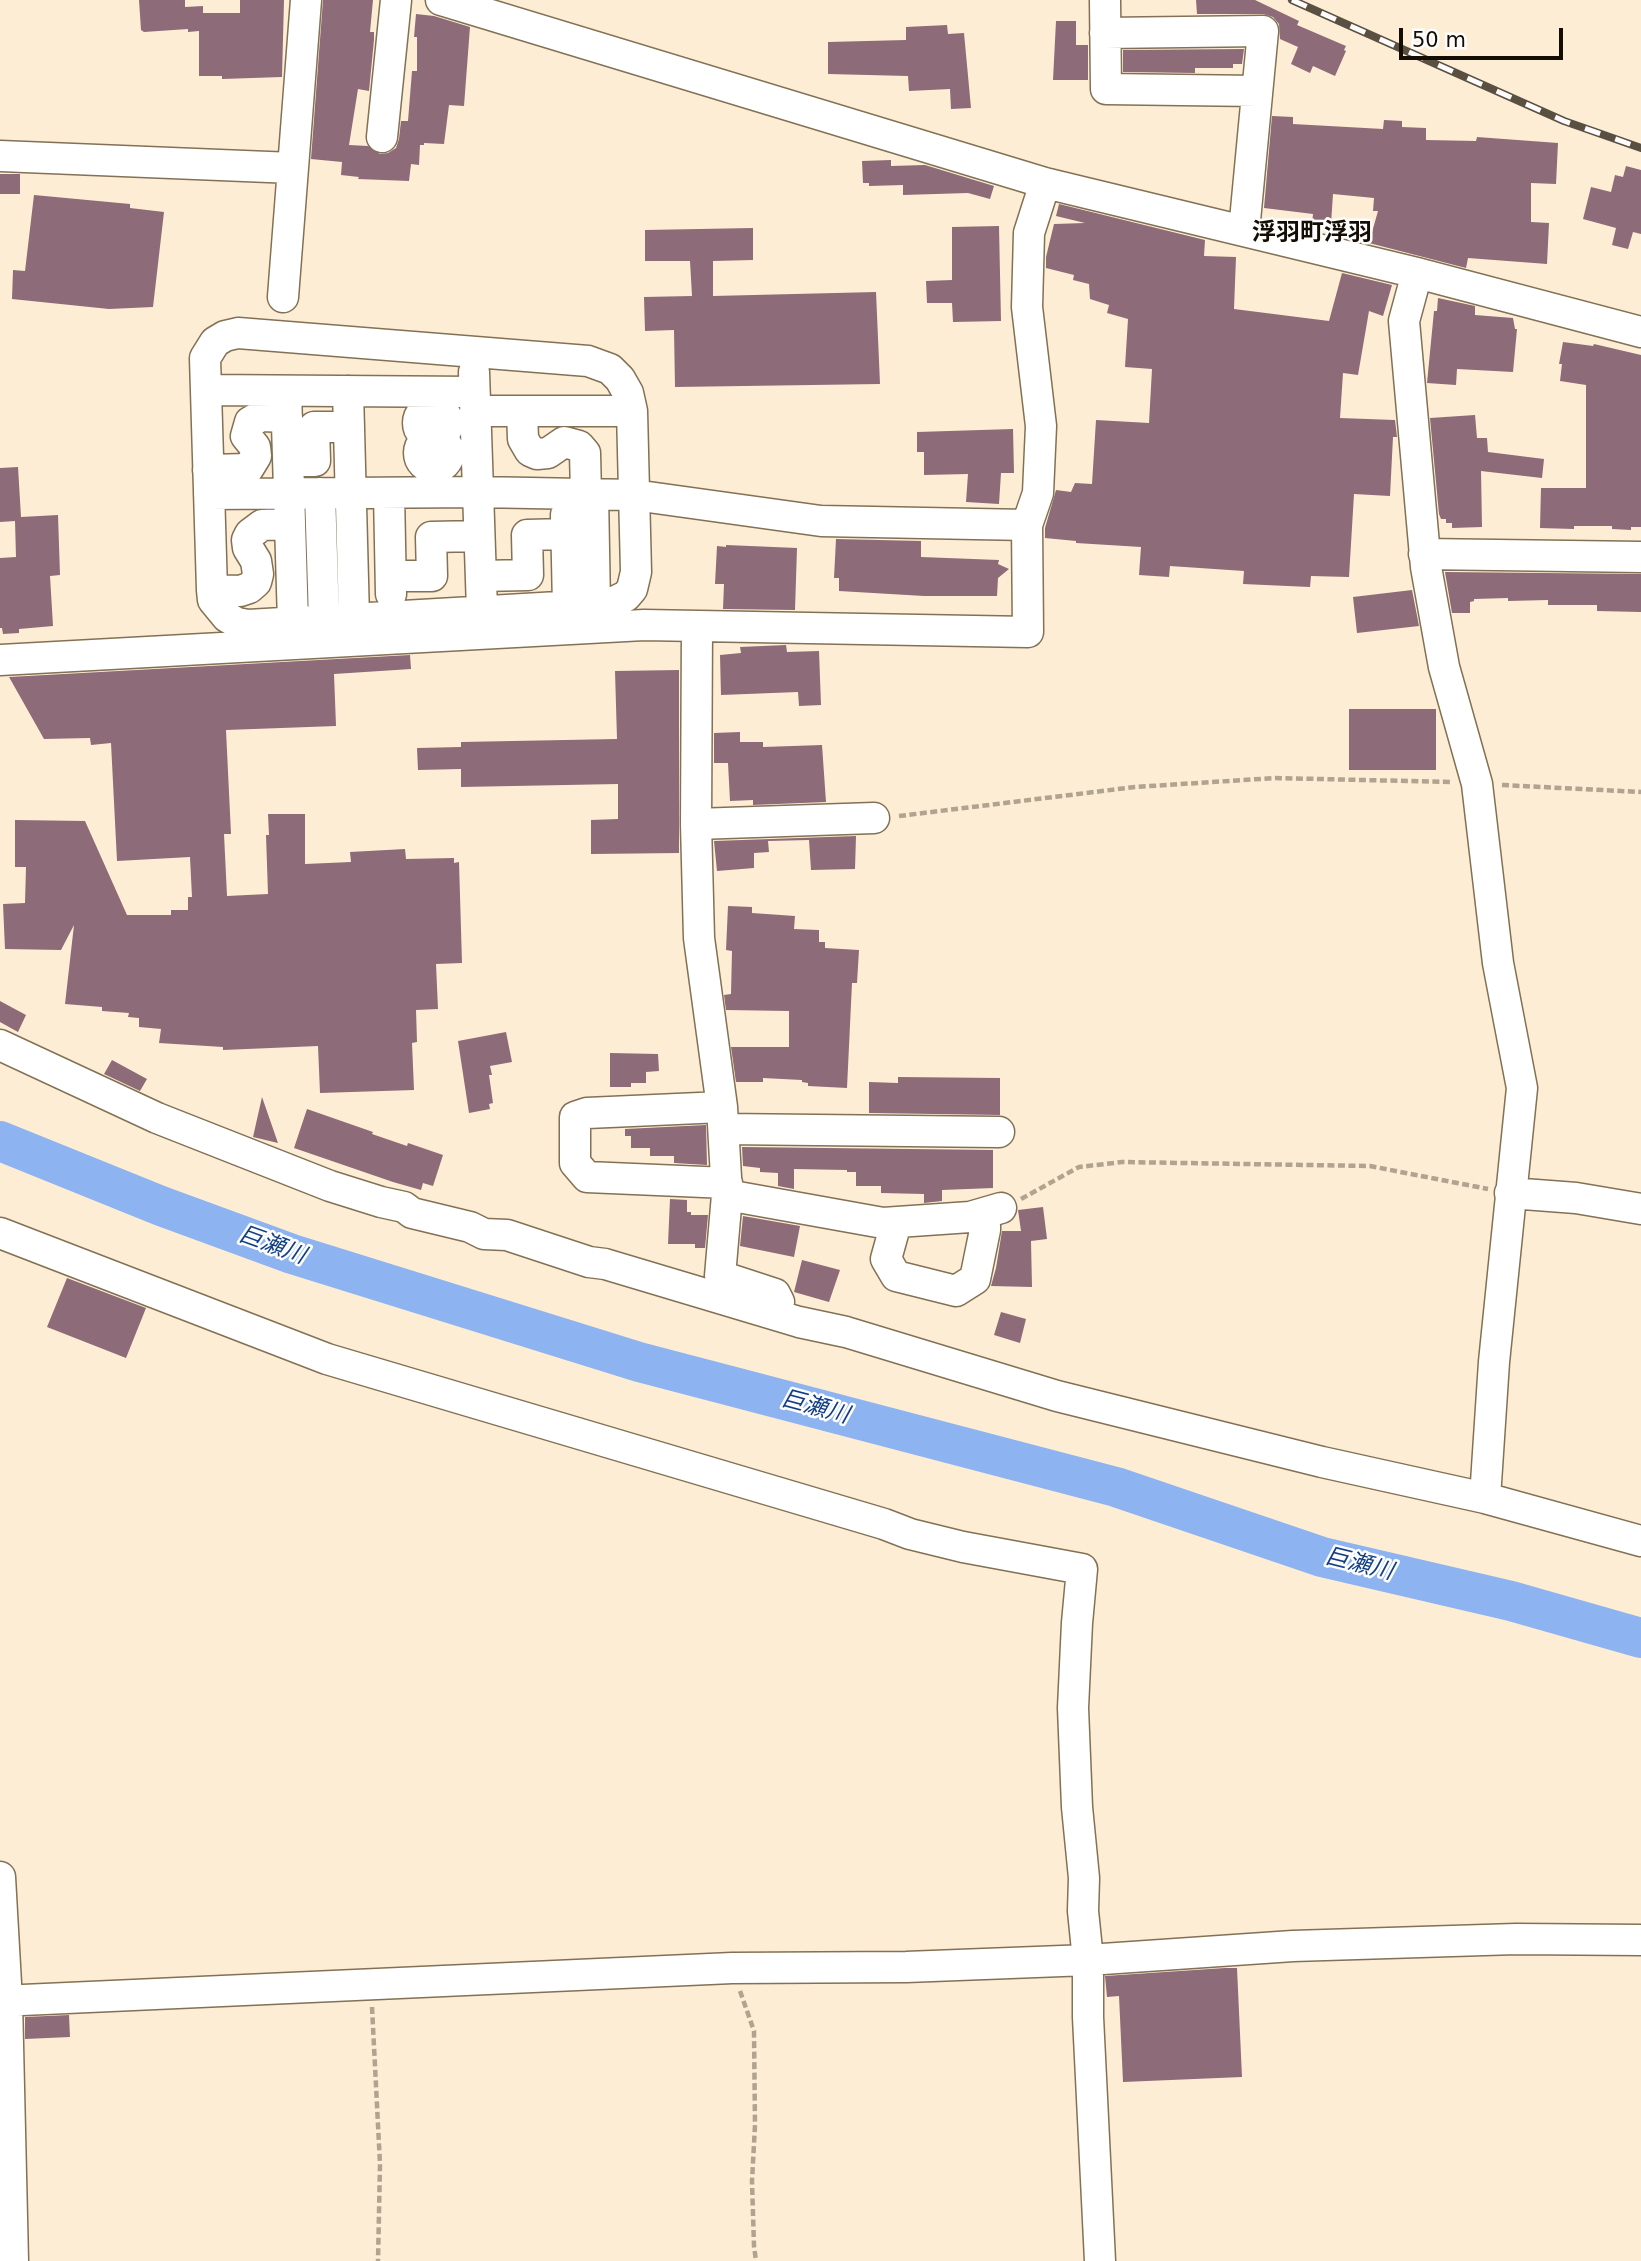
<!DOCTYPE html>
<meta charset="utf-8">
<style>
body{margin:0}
#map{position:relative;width:1641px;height:2261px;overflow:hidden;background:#fdedd4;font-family:"DejaVu Sans",sans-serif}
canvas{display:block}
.scale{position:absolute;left:1399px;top:28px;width:164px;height:32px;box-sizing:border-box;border:4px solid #140d04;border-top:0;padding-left:9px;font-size:21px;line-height:24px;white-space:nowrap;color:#140d04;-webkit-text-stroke:5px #fdfdfd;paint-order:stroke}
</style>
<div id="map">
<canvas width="1641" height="2261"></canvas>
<div class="scale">50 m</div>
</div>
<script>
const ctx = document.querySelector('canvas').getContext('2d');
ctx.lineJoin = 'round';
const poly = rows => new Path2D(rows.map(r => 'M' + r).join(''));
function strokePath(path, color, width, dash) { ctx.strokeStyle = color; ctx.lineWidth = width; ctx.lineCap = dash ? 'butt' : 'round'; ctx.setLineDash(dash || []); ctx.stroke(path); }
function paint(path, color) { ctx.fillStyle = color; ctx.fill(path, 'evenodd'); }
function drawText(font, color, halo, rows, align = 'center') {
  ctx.font = font + ' "DejaVu Sans","Noto Sans JP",sans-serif'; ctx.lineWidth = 5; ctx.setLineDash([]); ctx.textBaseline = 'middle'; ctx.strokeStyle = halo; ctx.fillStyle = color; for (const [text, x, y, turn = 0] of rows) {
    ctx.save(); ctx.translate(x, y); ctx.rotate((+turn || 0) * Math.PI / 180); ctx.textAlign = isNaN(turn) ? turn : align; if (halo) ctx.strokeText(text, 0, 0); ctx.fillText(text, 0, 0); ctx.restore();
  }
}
const river = poly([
 [0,1141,161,1206,292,1254,639,1362,1116,1487,1322,1557,1511,1601,1641,1638]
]);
const building = poly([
 [139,0,185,0,185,7,203,6,203,13,240,13,240,0,284,0,282,77,222,79,222,76,199,76,199,31,188,32,188,29,144,32,141,30],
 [323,0,373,0,370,32,374,32,374,40,369,91,358,89,349,145,368,146,380,154,388,153,396,148,399,139,401,121,408,121,412,71,417,71,417,37,414,37,416,14,434,16,470,27,464,106,449,105,444,144,424,143,424,145,420,145,419,165,411,164,409,181,358,179,359,177,341,175,342,162,311,159],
 [1196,0,1255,0,1299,21,1297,25,1346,46,1344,50,1346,51,1335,76,1313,66,1310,73,1291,64,1298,47,1280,39,1279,24,1273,17,1263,14,1197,14],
 [1056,21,1076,21,1076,45,1088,45,1088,80,1053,80],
 [947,25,948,34,964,33,971,108,951,109,950,89,909,91,908,76,828,74,828,42,906,40,906,27],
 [1244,49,1242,64,1233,64,1233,68,1195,68,1195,73,1123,72,1123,50],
 [1272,116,1293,117,1293,124,1383,129,1384,120,1402,121,1402,127,1426,128,1426,140,1476,141,1477,137,1558,143,1556,184,1531,183,1531,222,1549,223,1547,264,1468,258,1466,268,1369,243,1378,211,1373,211,1374,198,1333,194,1331,224,1312,223,1313,214,1264,208],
 [891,160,891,166,925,165,994,186,990,199,968,193,903,195,903,185,869,186,869,183,863,183,862,161],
 [1626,166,1641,170,1641,234,1633,232,1628,249,1612,245,1616,228,1583,219,1591,187,1611,192,1615,175,1623,177],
 [0,174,20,174,20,194,0,194],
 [34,195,130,204,130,208,164,212,153,307,109,309,12,299,13,270,25,271],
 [1059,204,1205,240,1204,256,1236,257,1234,309,1329,321,1342,273,1392,285,1383,316,1369,311,1358,375,1343,373,1340,418,1395,420,1397,437,1393,437,1390,496,1354,494,1349,577,1311,576,1310,587,1243,584,1244,571,1170,566,1169,577,1139,575,1141,547,1076,543,1076,541,1045,538,1045,528,1056,490,1071,492,1075,483,1092,484,1096,420,1149,423,1152,369,1125,367,1128,319,1107,313,1109,305,1090,299,1089,284,1073,280,1074,275,1046,268,1046,257,1054,224,1085,223,1056,216],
 [999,226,1001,321,953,322,952,303,927,303,926,281,952,280,952,227],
 [753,228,753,260,713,261,713,296,876,292,880,384,675,387,674,330,645,331,644,297,692,296,690,261,645,261,645,230],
 [1438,298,1475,306,1475,315,1513,318,1515,329,1517,329,1513,372,1457,369,1456,385,1427,383,1434,311,1437,311],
 [1563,342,1593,346,1594,344,1641,355,1641,527,1631,527,1631,530,1612,529,1612,526,1574,526,1574,529,1540,528,1541,488,1586,488,1586,385,1560,381,1562,364,1559,364],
 [1475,415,1477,438,1487,438,1488,452,1544,459,1542,478,1481,471,1482,527,1452,528,1452,523,1446,523,1446,519,1441,519,1439,514,1430,418],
 [1013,429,1014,473,1001,473,999,504,966,502,968,474,924,475,924,452,917,452,917,432],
 [18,467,21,517,58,515,60,575,50,576,53,626,19,629,19,633,3,634,2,628,0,628,0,558,16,557,15,521,0,522,0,468],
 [836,539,921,541,921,557,999,560,998,564,1009,569,998,578,997,596,924,596,839,591,839,578,834,578],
 [726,545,797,548,795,610,723,609,724,584,715,584,717,546,726,547],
 [1445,572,1641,574,1641,612,1597,611,1597,605,1548,605,1548,600,1508,601,1508,598,1474,599,1474,601,1470,602,1470,613,1452,613],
 [1412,590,1419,626,1357,633,1353,597],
 [786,645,787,652,819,651,821,705,799,706,798,692,721,695,720,655,741,653,740,647],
 [410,655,411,669,334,674,336,726,226,730,231,834,224,834,227,896,268,894,266,835,269,835,268,814,305,814,305,864,351,862,350,852,405,849,406,859,454,858,454,863,459,862,462,963,436,964,438,1009,416,1010,417,1042,412,1043,414,1090,320,1093,318,1046,223,1050,223,1047,159,1043,161,1029,139,1027,139,1018,128,1017,129,1013,102,1011,102,1007,65,1004,74,925,61,950,5,949,3,904,25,903,26,867,15,867,15,820,85,821,127,915,171,915,171,910,188,910,188,897,192,897,190,857,117,861,111,743,91,745,90,738,44,739,9,677],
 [679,670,679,853,591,854,591,820,618,819,618,784,461,787,461,769,418,770,417,748,461,747,461,742,617,739,615,671],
 [1349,709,1436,709,1436,770,1349,770],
 [740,732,740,742,763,742,763,747,822,745,826,802,753,805,753,800,730,801,728,763,714,763,714,733],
 [856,836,855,869,811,870,809,840,768,841,769,852,754,853,754,868,717,871,714,841],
 [728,906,752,907,752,913,795,916,794,929,819,930,819,942,825,942,825,948,859,950,857,983,852,983,847,1088,808,1086,808,1083,802,1082,802,1080,763,1078,763,1082,736,1082,731,1047,789,1047,789,1011,726,1010,724,995,731,994,732,951,726,950],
 [0,1001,26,1015,18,1032,0,1022],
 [506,1032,512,1062,490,1066,492,1075,489,1075,493,1103,489,1104,490,1109,469,1113,458,1041],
 [610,1053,658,1054,659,1071,646,1072,646,1083,631,1083,631,1087,610,1087],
 [112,1060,147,1079,140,1091,104,1074],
 [898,1077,1000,1078,1000,1115,869,1113,869,1082,898,1083],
 [262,1097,278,1143,253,1137],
 [307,1109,373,1132,372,1134,407,1146,408,1143,443,1155,433,1186,423,1183,421,1190,393,1182,294,1148],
 [706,1125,707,1165,674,1163,674,1156,650,1156,650,1148,631,1148,631,1136,625,1136,625,1129],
 [742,1147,993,1150,993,1188,942,1190,942,1201,924,1203,924,1194,881,1193,881,1186,856,1186,856,1172,847,1172,847,1170,794,1169,794,1189,778,1186,778,1173,760,1172,760,1168,743,1166],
 [670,1199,687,1200,687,1212,691,1212,691,1215,708,1215,705,1248,695,1248,695,1244,668,1244],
 [1043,1207,1047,1239,1031,1241,1032,1287,991,1286,996,1268,1002,1231,1021,1231,1018,1210],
 [743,1216,800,1226,794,1257,740,1246],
 [802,1260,840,1270,829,1302,794,1292],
 [67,1278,146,1308,126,1358,47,1327],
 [1001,1312,1026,1319,1020,1343,994,1335],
 [1225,1968,1237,1968,1242,2077,1123,2082,1119,1996,1107,1997,1105,1976],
 [69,2015,70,2037,25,2039,25,2017]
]);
const path = poly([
 [1502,785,1641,792],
 [899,816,1135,787,1275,778,1451,782],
 [1021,1199,1079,1167,1122,1162,1370,1166,1488,1189],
 [740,1991,754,2031,755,2125,752,2181,754,2246,756,2261],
 [372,2007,380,2164,378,2261]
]);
const minor = poly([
 [441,0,1045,183,1417,273,1641,332],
 [1105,0,1106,89,1257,91],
 [1105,33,1263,31,1244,231],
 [382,137,396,0],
 [0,156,293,168],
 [1417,273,1404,321,1426,567,1444,667,1477,784,1498,963,1522,1088,1494,1362,1485,1498],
 [283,297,306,0],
 [238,333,588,361,610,369,620,379,628,393,632,411,636,572,632,589,626,596,610,604,248,625,237,623,227,617,213,600,212,590,205,358,215,342,225,336,238,333],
 [474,372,482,610],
 [206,390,474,392],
 [286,391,293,622],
 [348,391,354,618],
 '418 423a15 15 0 1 1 30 0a15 15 0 1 1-30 0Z',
 [475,411,632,411],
 [522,411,523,439,530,451,537,454,548,453,564,442,579,446,585,453,586,494],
 '419 453a15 15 0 1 1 30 0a15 15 0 1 1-30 0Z',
 [288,461,315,461,314,427,349,427],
 [208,470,248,469,256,456,255,447,246,436,250,422,261,416,287,417],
 [320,493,324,619],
 [389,493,391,594],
 [209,494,478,492,634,495,821,521,1027,525],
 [593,494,595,605],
 [566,515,568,607],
 [1424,554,1641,557],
 [391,576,432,576,431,537,479,536],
 [481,576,528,575,527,535,566,534],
 [212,590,240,591,249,588,256,582,258,574,256,561,248,548,247,540,250,534,262,525,290,524],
 [697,626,696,824,699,938,722,1107,727,1195,720,1276,775,1294,779,1302],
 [0,660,644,625,1028,632,1027,525,1038,493,1041,426,1027,307,1029,233,1045,183],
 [696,824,874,818],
 [0,1045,157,1118,330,1186,381,1202,404,1207,412,1213,470,1227,484,1234,507,1235,589,1262,605,1264,799,1322,846,1332,1057,1396,1322,1462,1485,1498,1641,1541],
 [722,1107,587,1113,575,1117,575,1163,587,1177,727,1183],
 [724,1129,999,1132],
 [1510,1193,1576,1198,1641,1209],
 [727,1195,883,1223,970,1217,1001,1208],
 [896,1223,886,1259,896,1276,956,1291,975,1279,985,1230,985,1213],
 [0,1233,327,1359,884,1524,910,1534,963,1547,1082,1569,1077,1623,1073,1708,1077,1807,1084,1878,1083,1911,1088,1960,1088,2017,1100,2261],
 [0,1877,7,2001,13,2261],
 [0,2001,732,1968,906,1967,1088,1960,1293,1946,1516,1939,1641,1940]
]);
const rail = poly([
 [1292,0,1564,121,1641,148]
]);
const waterNames = [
 ["巨瀬川",272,1246,20],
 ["巨瀬川",815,1408,15],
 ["巨瀬川",1359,1565,14]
];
const quarterNames = [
 ["浮羽町浮羽",1312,234]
];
strokePath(river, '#8db3f0', 40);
paint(building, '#8d6b78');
strokePath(minor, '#827154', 33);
strokePath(path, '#b0a38f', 4.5, [7, 3.5]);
strokePath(minor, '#fff', 30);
strokePath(rail, '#5a5042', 8);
strokePath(rail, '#fdfdfd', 5, [16]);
drawText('italic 23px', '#113e85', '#fdfdfd', waterNames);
drawText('bold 24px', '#140d04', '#fdfdfd', quarterNames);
</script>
